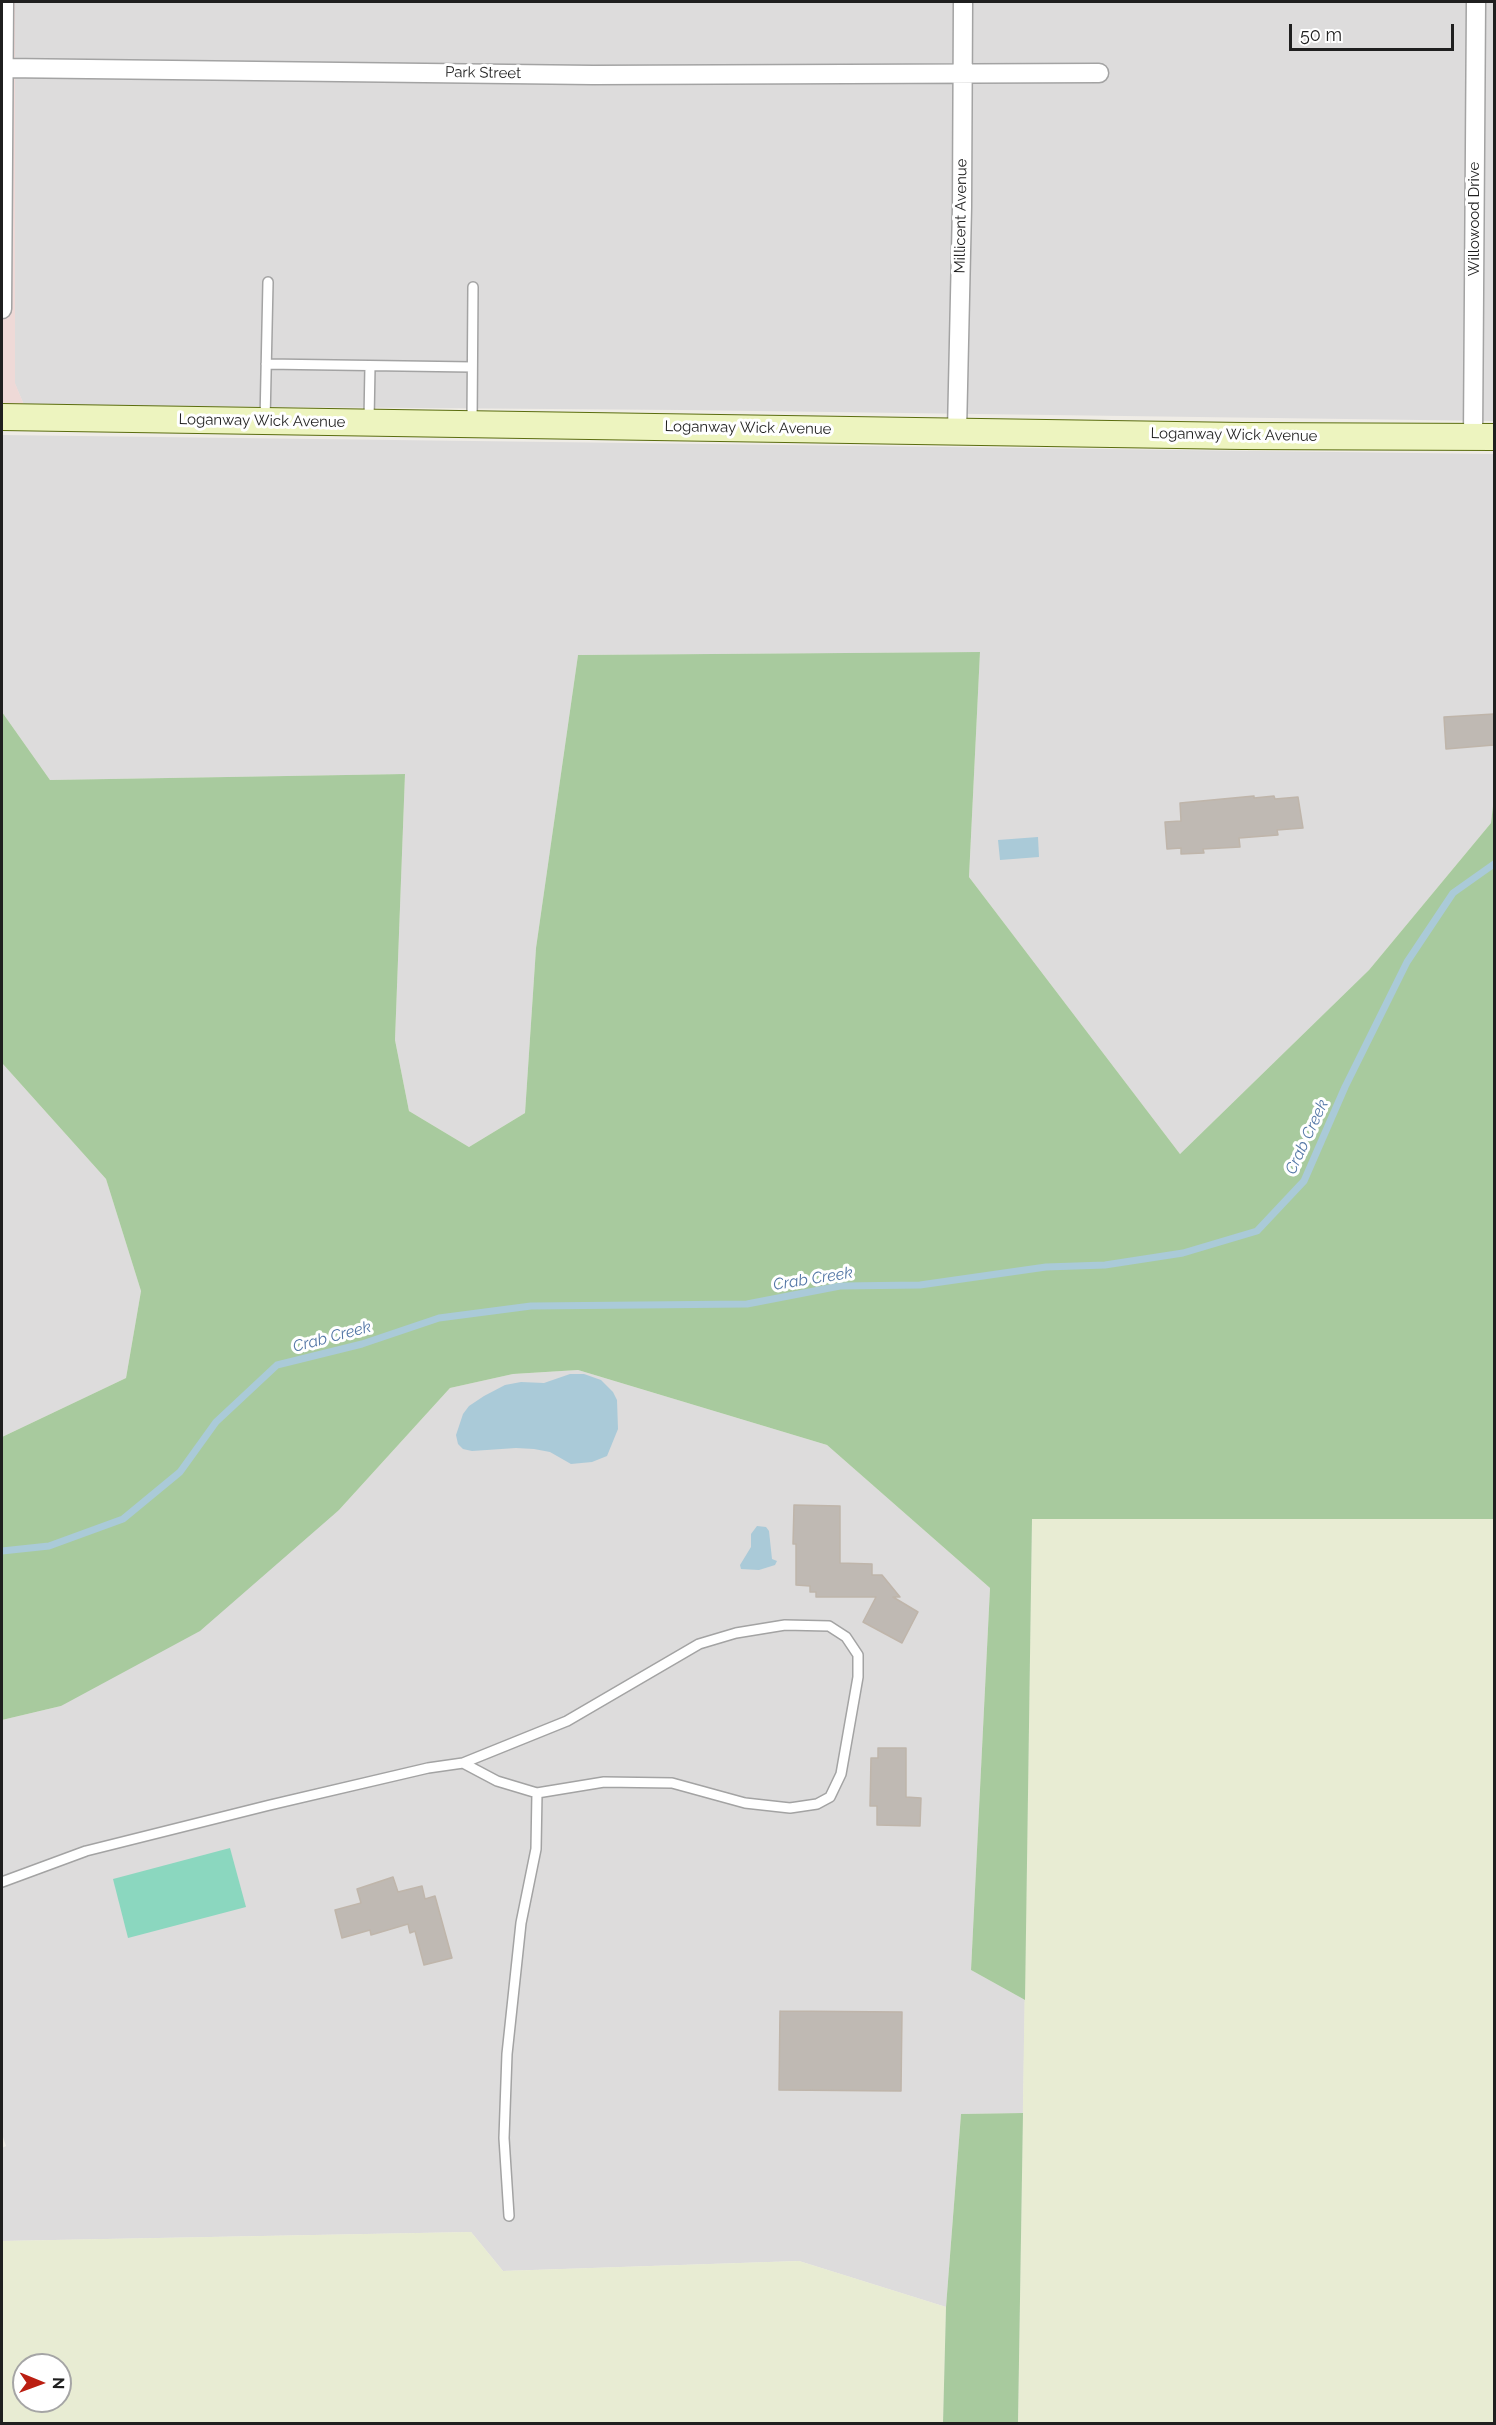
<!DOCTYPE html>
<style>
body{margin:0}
#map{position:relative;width:1496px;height:2425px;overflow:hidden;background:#efece6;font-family:Raleway,sans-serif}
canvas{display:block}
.frame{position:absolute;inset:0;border:3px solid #1f1f1f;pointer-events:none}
.north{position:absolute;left:12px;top:2353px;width:60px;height:60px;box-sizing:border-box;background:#fff;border:2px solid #a5a5a5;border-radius:50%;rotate:91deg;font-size:16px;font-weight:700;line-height:24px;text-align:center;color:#1f1f1f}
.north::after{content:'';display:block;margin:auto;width:21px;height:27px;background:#bb1f12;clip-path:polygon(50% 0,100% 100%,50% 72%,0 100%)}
.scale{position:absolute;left:1289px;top:24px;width:165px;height:27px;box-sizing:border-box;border:3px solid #1f1f1f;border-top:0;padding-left:8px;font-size:18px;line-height:21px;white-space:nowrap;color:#1f1f1f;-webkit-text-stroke:4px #fff;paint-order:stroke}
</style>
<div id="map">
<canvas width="1496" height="2425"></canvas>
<div class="frame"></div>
<div class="north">N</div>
<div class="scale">50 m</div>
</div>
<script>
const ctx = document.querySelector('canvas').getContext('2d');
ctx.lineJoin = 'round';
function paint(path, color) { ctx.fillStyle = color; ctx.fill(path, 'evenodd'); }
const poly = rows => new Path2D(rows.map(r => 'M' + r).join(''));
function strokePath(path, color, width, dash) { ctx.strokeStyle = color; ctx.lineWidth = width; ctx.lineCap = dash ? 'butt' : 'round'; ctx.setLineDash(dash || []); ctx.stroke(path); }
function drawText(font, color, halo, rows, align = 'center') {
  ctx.font = font + ' Raleway,sans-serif'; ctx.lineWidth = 6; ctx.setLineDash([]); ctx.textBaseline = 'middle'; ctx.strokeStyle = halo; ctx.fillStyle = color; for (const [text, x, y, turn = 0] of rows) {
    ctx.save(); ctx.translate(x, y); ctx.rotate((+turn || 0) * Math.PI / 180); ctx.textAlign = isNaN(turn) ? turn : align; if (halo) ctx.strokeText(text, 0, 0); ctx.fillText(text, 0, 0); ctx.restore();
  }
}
const residential = poly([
 [15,2,1494,2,1494,421,682,410,24,405,15,384],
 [2,435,1494,454,1494,797,1491,823,1369,970,1180,1154,969,877,980,652,578,655,536,948,525,1113,469,1147,409,1111,395,1040,405,774,50,780,2,712],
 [2,1063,106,1179,141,1291,126,1378,2,1437],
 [578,1370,827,1445,990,1588,971,1970,1025,2000,1023,2113,961,2114,946,2307,799,2261,503,2271,471,2232,2,2241,2,2148,6,2146,2,2134,2,1720,61,1706,339,1510,450,1388,513,1374]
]);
const commercial = poly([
 [2,2,15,2,15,383,24,405,2,405]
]);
const farmland = poly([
 [1032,1518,1494,1519,1494,2423,1018,2424],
 [471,2232,503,2271,799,2261,946,2307,943,2423,2,2423,2,2241],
 [24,2365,60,2365,60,2401,24,2401]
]);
const forest = poly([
 [980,652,969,877,1180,1154,1369,970,1491,823,1494,797,1494,1519,1032,1519,1025,2000,971,1970,990,1588,827,1445,578,1370,513,1374,450,1388,339,1510,200,1631,61,1706,2,1720,2,1437,126,1378,141,1291,106,1179,2,1063,2,712,50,780,405,774,395,1040,409,1111,469,1147,525,1113,536,948,578,655],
 [1023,2113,1018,2423,943,2423,946,2307,961,2114]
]);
const pitch = poly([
 [230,1848,246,1907,128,1938,113,1879]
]);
const water = poly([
 [1038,837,1039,857,1000,860,998,840],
 [570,1374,584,1374,601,1380,613,1392,617,1400,618,1429,607,1456,592,1462,571,1464,550,1452,534,1449,516,1448,472,1451,463,1449,458,1444,456,1435,463,1414,469,1406,484,1396,505,1385,521,1382,544,1383],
 [757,1526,766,1527,769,1531,772,1559,777,1561,775,1565,759,1570,741,1569,740,1565,751,1547,751,1534]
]);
const stream = poly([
 [2,1551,49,1546,123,1519,180,1472,216,1422,277,1365,362,1344,439,1318,531,1306,747,1304,840,1286,920,1285,1046,1267,1105,1265,1183,1253,1257,1231,1304,1181,1345,1087,1407,962,1453,893,1494,864]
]);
const building = poly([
 [1494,714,1494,745,1446,749,1444,717,1494,714],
 [1254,796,1254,798,1274,796,1275,799,1298,797,1303,828,1277,830,1278,835,1239,838,1240,847,1203,849,1204,853,1181,854,1181,848,1167,849,1165,822,1181,821,1180,803,1254,796],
 [794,1505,840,1506,840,1563,872,1564,872,1575,882,1575,900,1597,893,1597,918,1612,902,1643,863,1622,876,1597,816,1597,816,1592,810,1592,810,1586,796,1585,796,1544,793,1544,794,1505],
 [878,1748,906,1748,906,1797,921,1798,920,1826,877,1825,877,1806,870,1806,871,1758,878,1758,878,1748],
 [393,1877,398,1892,422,1886,425,1899,435,1896,452,1958,424,1965,415,1931,410,1933,408,1924,371,1935,370,1930,342,1938,335,1910,361,1903,357,1889,393,1877],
 [780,2011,902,2012,901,2091,779,2090,780,2011]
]);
const lane = poly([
 [266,364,472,367],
 [369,420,370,366],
 [265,421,268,282],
 [472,423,473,287],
 [2,1882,86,1851,270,1805,428,1768,463,1763,567,1721,699,1644,736,1633,785,1625,829,1626,846,1637,858,1655,858,1677,841,1774,830,1797,817,1804,790,1808,745,1803,672,1783,604,1782,537,1793,497,1781,463,1763],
 [509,2216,504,2138,507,2054,521,1923,536,1849,537,1793]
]);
const street = poly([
 [4,68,593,75,1099,73],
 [2,309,4,2],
 [957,431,962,207,963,2],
 [1473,437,1476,2]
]);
const secondary = poly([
 [2,417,1242,436,1494,437]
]);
const streetNames = [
 ["Park Street",483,73,1],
 ["Millicent Avenue",961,216,-89],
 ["Willowood Drive",1474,219,-90],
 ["Loganway Wick Avenue",262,421,1],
 ["Loganway Wick Avenue",748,428,1],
 ["Loganway Wick Avenue",1234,435,1]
];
const waterNames = [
 ["Crab Creek",1307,1137,-65],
 ["Crab Creek",813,1279,-9],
 ["Crab Creek",332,1337,-15]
];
paint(residential, '#dddcdc');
paint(commercial, '#eed9d7');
paint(farmland, '#e8ecd3');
paint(forest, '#a8ca9e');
paint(pitch, '#8bd7bf');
paint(water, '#aacad8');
strokePath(stream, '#aacad8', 7);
paint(building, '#bfb9b3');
strokePath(building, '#bfb5aa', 1.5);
strokePath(lane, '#a3a3a3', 12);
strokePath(street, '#a3a3a3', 21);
strokePath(secondary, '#5b6d0f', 28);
strokePath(lane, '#fff', 9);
strokePath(street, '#fff', 18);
strokePath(secondary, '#edf4bf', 26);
drawText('15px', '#1f1f1f', '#fff', streetNames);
drawText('italic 16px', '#5477a6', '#fff', waterNames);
</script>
